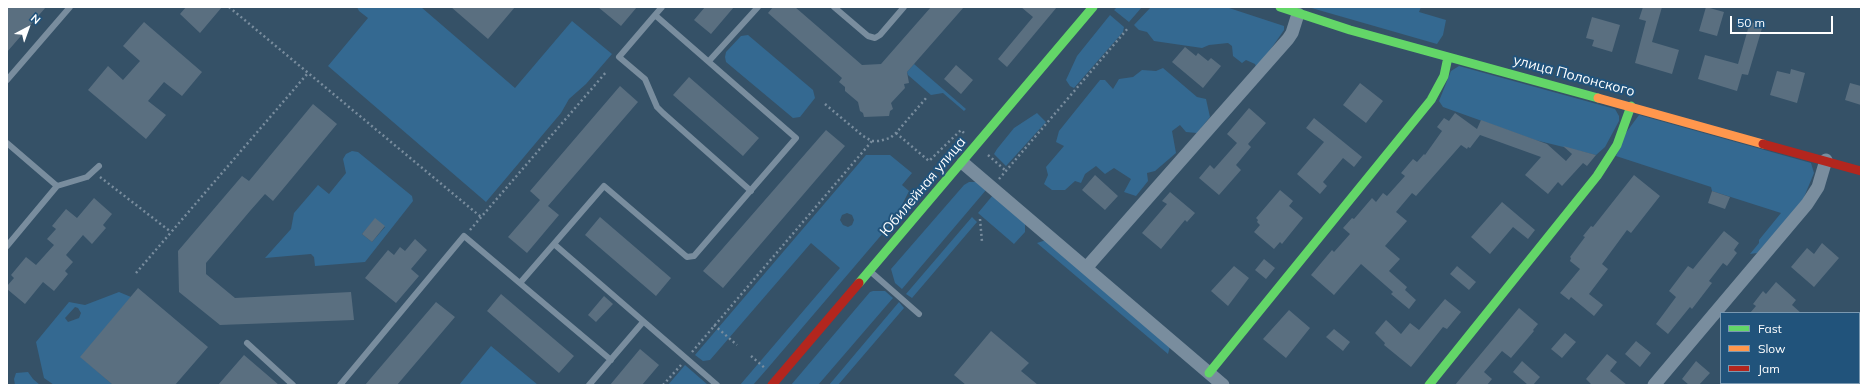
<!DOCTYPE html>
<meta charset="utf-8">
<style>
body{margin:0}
#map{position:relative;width:1868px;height:392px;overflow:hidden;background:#355167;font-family:Mulish,sans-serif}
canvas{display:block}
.frame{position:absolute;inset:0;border:8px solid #fff;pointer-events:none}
.legend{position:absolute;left:1720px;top:312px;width:140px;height:72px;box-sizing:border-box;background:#21537b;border:1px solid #7a98b0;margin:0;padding:5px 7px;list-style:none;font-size:12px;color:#fff}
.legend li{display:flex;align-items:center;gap:8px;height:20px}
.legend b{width:20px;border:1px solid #7a98b0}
.north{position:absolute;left:8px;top:8px;width:40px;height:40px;-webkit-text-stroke:3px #21537b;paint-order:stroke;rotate:41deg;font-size:11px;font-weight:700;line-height:16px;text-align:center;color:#fff}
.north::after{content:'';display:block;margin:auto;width:14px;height:18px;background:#fff;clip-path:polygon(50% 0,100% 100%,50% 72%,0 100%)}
.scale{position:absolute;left:1730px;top:16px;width:103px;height:18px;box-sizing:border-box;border:2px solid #fff;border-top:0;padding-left:5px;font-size:12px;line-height:14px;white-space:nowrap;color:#fff;-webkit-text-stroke:3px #21537b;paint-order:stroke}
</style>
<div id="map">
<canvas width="1868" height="392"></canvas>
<div class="frame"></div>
<ul class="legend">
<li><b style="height:5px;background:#63d668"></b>Fast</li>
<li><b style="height:5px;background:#ff974d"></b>Slow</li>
<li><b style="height:5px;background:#b3261e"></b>Jam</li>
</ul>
<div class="north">N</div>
<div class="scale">50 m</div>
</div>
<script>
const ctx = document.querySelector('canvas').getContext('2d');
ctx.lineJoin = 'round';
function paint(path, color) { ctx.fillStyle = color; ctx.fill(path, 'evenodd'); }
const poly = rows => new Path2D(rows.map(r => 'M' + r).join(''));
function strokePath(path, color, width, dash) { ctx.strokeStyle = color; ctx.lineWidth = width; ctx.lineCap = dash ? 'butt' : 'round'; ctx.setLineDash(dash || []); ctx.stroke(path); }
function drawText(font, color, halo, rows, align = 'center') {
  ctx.font = font + ' Mulish,sans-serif'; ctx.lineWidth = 4; ctx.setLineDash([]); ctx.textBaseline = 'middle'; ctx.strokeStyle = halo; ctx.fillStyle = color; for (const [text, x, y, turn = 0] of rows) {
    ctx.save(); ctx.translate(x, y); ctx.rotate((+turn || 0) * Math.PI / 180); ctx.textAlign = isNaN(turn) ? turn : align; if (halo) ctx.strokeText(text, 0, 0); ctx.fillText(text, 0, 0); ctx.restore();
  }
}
const green = poly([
 [357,7,421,7,515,88,572,21,612,54,586,84,569,99,561,113,486,202,328,66,368,18,359,11],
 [1117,7,1142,7,1129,22,1114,10],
 [1151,7,1226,7,1284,26,1284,30,1257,69,1255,64,1246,60,1242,63,1233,56,1232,46,1228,43,1209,45,1202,48,1154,41,1147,32,1139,30,1134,25],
 [1308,7,1421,7,1419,12,1446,20,1443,35,1437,44],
 [1110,15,1124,27,1123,32,1074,88,1070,86,1066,80,1077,56],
 [748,35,813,90,815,98,800,117,793,118,726,62,725,57,726,52,741,36],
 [914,64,966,109,964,111,943,93,931,95,908,75,907,72],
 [1459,66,1615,109,1619,116,1619,121,1605,147,1596,155,1535,140,1443,107,1439,101,1451,71],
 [1163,68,1197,97,1206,99,1210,117,1197,133,1186,132,1180,125,1172,131,1176,153,1155,171,1147,173,1148,181,1136,196,1124,192,1131,179,1114,168,1105,174,1096,166,1085,174,1081,183,1075,181,1065,190,1052,190,1044,184,1048,175,1046,167,1064,146,1056,142,1059,131,1100,80,1105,80,1113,89,1119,79,1133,77,1142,70,1156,71],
 [1037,113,1046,122,1006,166,994,154,997,149,1014,128],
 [1639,115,1811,163,1814,173,1802,202,1757,253,1750,254,1759,243,1759,240,1781,213,1712,191,1711,187,1616,156,1625,134],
 [352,151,358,152,412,196,413,201,365,262,315,266,314,257,311,254,265,258,291,229,294,213,318,185,329,194,346,173,343,159,346,154],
 [375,219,385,227,372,242,362,234],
 [866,155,890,155,912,173,902,185,909,191,895,219,767,369,753,385,740,385,840,268,811,243,710,360,703,361,695,355],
 [847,213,852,215,854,220,852,225,848,227,843,225,840,220,842,215],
 [969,182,976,182,986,190,902,289,895,283,891,269,964,185],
 [993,195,1025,223,1025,232,1014,244,978,213],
 [972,217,977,222,912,298,906,294],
 [1046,240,1170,346,1168,354,1037,243],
 [873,291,885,291,893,298,818,385,791,385,870,292],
 [119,292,131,297,81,357,113,385,54,385,44,378,36,342,69,302,85,305],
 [75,307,78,308,81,313,79,318,68,322,65,318],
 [899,302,904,308,838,385,829,385],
 [491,346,538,385,459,385],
 [685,365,708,385,668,385],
 [28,372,33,379,40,385,15,385,14,379,16,373]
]);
const building = poly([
 [7,7,46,7,7,52],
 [186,7,222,7,200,33,180,14],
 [451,7,515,7,488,39],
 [598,7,637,7,621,26],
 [705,7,734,7,711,34,694,20],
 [773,7,795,7,862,65,881,64,931,7,964,7,907,72,909,83,904,84,905,88,891,103,893,109,890,111,889,116,864,117,863,113,860,111,858,102,845,91,845,87,839,82,842,78,768,13],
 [1021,7,1057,7,1007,67,998,59,1033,17],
 [1643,7,1662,7,1652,42,1679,50,1672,74,1635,63,1646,21,1639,19],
 [1706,7,1724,12,1717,36,1699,31],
 [1592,17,1620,25,1612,52,1592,46,1594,40,1586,38],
 [144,22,202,72,182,96,164,82,148,101,166,115,146,139,88,90,108,66,123,80,140,61,123,46],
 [1750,22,1763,25,1748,75,1742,74,1737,91,1698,79,1705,55,1738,64],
 [1185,47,1196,56,1198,53,1208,61,1211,58,1221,66,1203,88,1172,62],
 [956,65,973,80,961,94,944,79],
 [1791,69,1805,73,1797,103,1770,95,1777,71,1790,74],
 [689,77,759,138,743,156,673,95],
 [1360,83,1383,101,1366,123,1343,105],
 [1850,83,1861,86,1861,105,1845,100],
 [620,86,638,102,548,206,559,215,527,253,508,237,540,200,530,191],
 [313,104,337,124,273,201,265,194,250,211,206,263,206,274,235,298,351,292,354,320,220,325,179,292,178,251,242,176,249,181],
 [1249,108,1266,123,1248,144,1251,147,1236,165,1241,170,1219,195,1199,178,1210,165,1214,169,1237,143,1227,134],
 [1455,113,1477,129,1481,120,1547,144,1566,161,1572,154,1563,146,1596,155,1587,166,1583,163,1562,186,1558,182,1548,194,1525,175,1541,157,1480,135,1470,148,1468,147,1467,149,1461,145,1416,196,1412,193,1396,212,1407,221,1385,246,1400,259,1389,271,1407,287,1405,290,1416,300,1409,309,1391,294,1393,292,1361,264,1334,295,1311,275,1332,250,1334,252,1350,234,1343,228,1352,218,1354,219,1372,198,1376,202,1383,193,1387,196,1405,176,1401,173,1413,159,1417,162,1424,154,1425,155,1442,131,1437,127,1444,118,1449,121],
 [1314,118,1362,157,1354,167,1343,158,1323,182,1327,186,1320,194,1297,174,1324,142,1306,128],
 [826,130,845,146,723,288,703,271],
 [1095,175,1118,196,1105,210,1082,190],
 [1634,175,1660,196,1631,233,1627,230,1602,264,1608,269,1589,294,1603,305,1594,316,1571,297,1569,300,1560,293,1580,269,1570,261,1571,258,1570,257,1585,237,1583,236,1591,226,1593,227],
 [1280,190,1293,201,1289,206,1303,218,1282,244,1280,242,1274,249,1254,232,1260,225,1257,222,1258,220,1256,218],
 [1712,191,1730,197,1725,209,1708,203],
 [1170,192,1195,213,1187,222,1185,220,1161,249,1142,233,1167,204,1162,201],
 [94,198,112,214,103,225,106,228,92,244,83,235,66,255,73,262,65,271,68,274,54,291,43,282,25,304,7,289,7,286,14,278,11,275,26,257,36,265,54,245,47,239,56,229,52,226,66,209,77,218],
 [1502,202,1535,230,1528,239,1513,227,1490,254,1471,237],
 [600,217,671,278,656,296,585,235],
 [375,218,385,226,372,242,362,234],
 [1724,231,1739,243,1734,250,1737,253,1727,266,1723,263,1709,281,1712,283,1692,309,1690,307,1668,334,1656,324,1676,297,1669,291,1688,266,1693,269],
 [415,239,427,250,411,269,419,276,396,303,365,278,388,250,394,255,400,247,405,251],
 [1822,243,1839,258,1814,287,1791,267,1807,248,1814,254],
 [1264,259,1275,268,1266,279,1255,270],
 [1234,266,1249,278,1228,306,1211,291],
 [1457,266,1476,282,1469,290,1450,274],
 [1776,282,1796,300,1792,305,1801,313,1750,313,1756,306,1753,304,1763,291,1766,294],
 [138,288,208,347,175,385,113,385,80,357],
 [501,294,574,356,559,373,487,311],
 [604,296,613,304,596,322,588,315],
 [1445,299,1461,312,1447,329,1443,327,1411,367,1384,345,1385,343,1375,333,1386,320,1401,334,1410,323,1419,330],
 [436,302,455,317,397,385,365,385],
 [1519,308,1538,324,1533,330,1534,331,1511,358,1502,351,1484,372,1492,379,1487,385,1455,385],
 [1289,310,1310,328,1286,358,1263,339],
 [1334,329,1350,342,1343,351,1326,337],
 [991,331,1029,363,1021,371,1038,385,966,385,954,375],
 [1565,333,1576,342,1562,358,1551,349],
 [1636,341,1651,353,1640,367,1625,354],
 [640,349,659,365,642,385,610,385],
 [1607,354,1617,362,1610,371,1627,385,1592,385,1586,379],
 [244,355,279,385,218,385],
 [1522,361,1540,377,1533,385,1528,385,1513,372],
 [1696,361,1710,373,1699,385,1689,385,1682,379]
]);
const path = poly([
 [229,7,481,217],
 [825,104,863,136,872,141,879,141,890,138,896,133,927,97],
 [896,133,929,161,961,130,966,135],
 [988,155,1006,171],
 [100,177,171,232],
 [999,179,1129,27],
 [980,219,982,242],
 [470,230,607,71],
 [136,273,308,73],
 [714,325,737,345],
 [692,352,872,141],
 [751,356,766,369],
 [663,385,681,365]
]);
const lane = poly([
 [834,7,868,36,875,38,880,35,904,7],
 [655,15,619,57,645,79,657,107,663,113,751,191],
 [709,61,758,7],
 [7,80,70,7],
 [7,143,57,186,7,246],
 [57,186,87,177,99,166],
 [554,244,717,385],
 [871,272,919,314],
 [520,283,604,186,687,257,694,256,796,138,655,15,662,7],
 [247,343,293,385],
 [340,385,464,236,611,360],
 [589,385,643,322]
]);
const street = poly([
 [963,163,1223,385],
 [1086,268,1288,39,1292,33,1298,14],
 [1654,385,1807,204,1818,187,1826,160]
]);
const fast = poly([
 [1280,7,1350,30,1598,98],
 [859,283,1093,7],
 [1209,373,1431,100,1444,76,1448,57],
 [1429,385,1597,176,1617,145,1631,106]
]);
const slow = poly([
 [1598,98,1763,144]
]);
const jam = poly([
 [1763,144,1861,171],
 [772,385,859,283]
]);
const streetNames = [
 ["улица Полонского",1574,76,15],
 ["Юбилейная улица",923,187,-50]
];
paint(green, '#346991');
paint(building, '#5a6f80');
strokePath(path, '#798d9e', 2.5, [2, 3]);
strokePath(lane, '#798d9e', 6);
strokePath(street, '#798d9e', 13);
strokePath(fast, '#63d668', 9);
strokePath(slow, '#ff974d', 9);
strokePath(jam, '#b3261e', 9);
drawText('14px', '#fff', '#21537b', streetNames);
</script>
